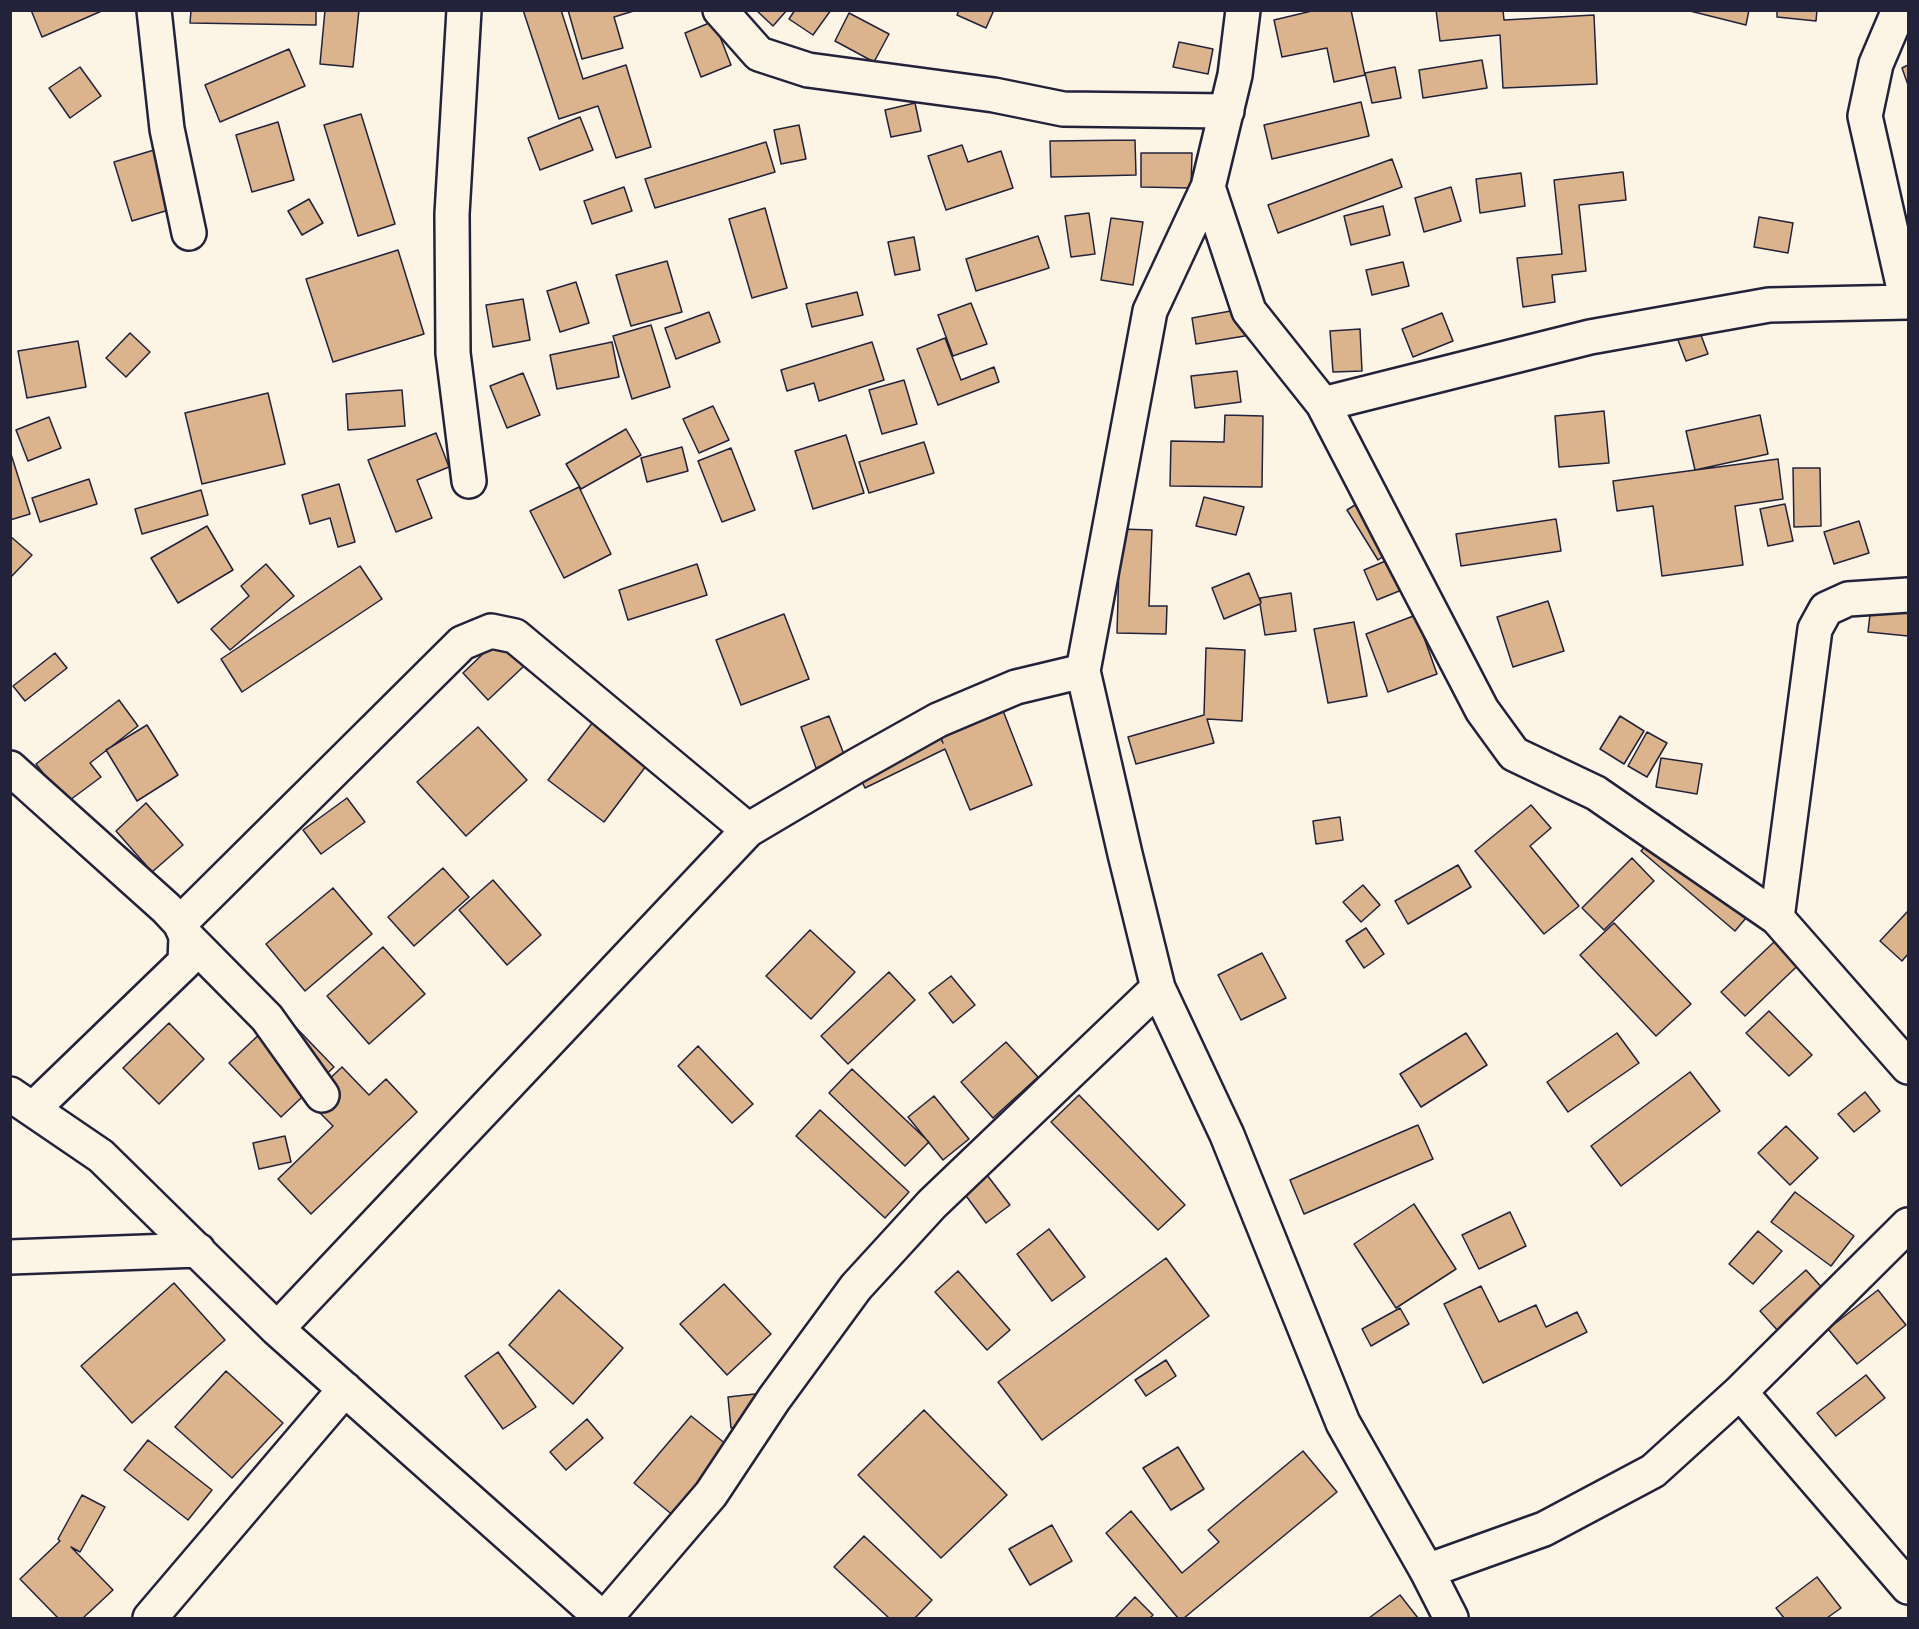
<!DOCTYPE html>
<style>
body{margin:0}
#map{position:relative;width:1919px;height:1629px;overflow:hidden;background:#fcf5e5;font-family:"Patrick Hand",sans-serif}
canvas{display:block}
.frame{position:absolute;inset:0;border:12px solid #22223b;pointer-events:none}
</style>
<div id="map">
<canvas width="1919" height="1629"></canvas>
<div class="frame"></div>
</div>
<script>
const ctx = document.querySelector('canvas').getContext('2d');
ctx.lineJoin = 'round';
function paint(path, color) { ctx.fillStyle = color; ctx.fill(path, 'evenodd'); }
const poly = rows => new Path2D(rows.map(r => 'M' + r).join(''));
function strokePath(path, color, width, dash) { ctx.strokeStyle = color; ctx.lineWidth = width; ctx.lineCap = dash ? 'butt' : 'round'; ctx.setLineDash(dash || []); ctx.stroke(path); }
const building = poly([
 [31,10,104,10,42,37,31,10],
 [191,10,316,10,316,25,190,23,191,10],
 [325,10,359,10,353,67,320,64,325,10],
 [523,10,561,10,583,79,626,65,651,147,616,158,598,106,559,119,523,10],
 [568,10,637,10,614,17,623,48,582,59,568,10],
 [756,10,787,10,773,26,756,10],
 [795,10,831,10,813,35,789,19,795,10],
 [959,10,994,10,986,28,957,15,959,10],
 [1316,10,1351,10,1365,75,1334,82,1327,48,1282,57,1274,20,1316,10],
 [1436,10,1503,10,1504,20,1594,15,1597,84,1503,88,1500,35,1440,41,1436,10],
 [1686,10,1749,10,1746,25,1686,10],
 [1777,10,1817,10,1816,21,1777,17,1777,10],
 [849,13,889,34,874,62,835,41,849,13],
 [714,21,731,65,701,77,685,33,714,21],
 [1179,42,1213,49,1208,74,1173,67,1179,42],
 [289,49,305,86,220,122,205,85,289,49],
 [1482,60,1487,88,1423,98,1419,70,1482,60],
 [1908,65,1908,85,1902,68,1908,65],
 [80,67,101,96,70,118,49,88,80,67],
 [1395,67,1401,98,1372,103,1365,73,1395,67],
 [1361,102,1369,136,1272,159,1264,125,1361,102],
 [915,103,921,131,891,137,885,110,915,103],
 [361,114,395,224,358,236,324,125,361,114],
 [580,117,593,150,540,170,528,138,580,117],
 [278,122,294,180,252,192,236,135,278,122],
 [799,125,806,159,781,164,774,130,799,125],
 [1135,140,1136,175,1051,177,1050,141,1135,140],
 [766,142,775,172,655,208,645,179,766,142],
 [962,145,968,162,1001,151,1013,188,946,210,928,156,962,145],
 [154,150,172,209,132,221,114,162,154,150],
 [1141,153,1192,153,1191,188,1141,187,1141,153],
 [1392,159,1402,187,1278,233,1268,205,1392,159],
 [1623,172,1626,200,1579,205,1586,271,1552,275,1555,302,1523,307,1517,258,1562,254,1554,180,1623,172],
 [1521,173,1525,206,1480,213,1476,179,1521,173],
 [624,187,632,211,592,224,584,201,624,187],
 [1451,187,1461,221,1424,232,1415,198,1451,187],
 [309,199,323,223,302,235,288,211,309,199],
 [1383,206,1390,235,1351,245,1344,216,1383,206],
 [765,208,787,288,752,298,729,219,765,208],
 [1089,213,1095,254,1071,257,1065,216,1089,213],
 [1759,217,1793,223,1788,253,1754,247,1759,217],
 [1111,218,1143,222,1133,285,1101,280,1111,218],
 [1038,236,1049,268,976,291,966,259,1038,236],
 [914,237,920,270,895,275,888,242,914,237],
 [398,250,424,334,333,362,306,279,398,250],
 [667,261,682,312,631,326,616,275,667,261],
 [1403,262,1409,286,1372,295,1366,270,1403,262],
 [576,282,589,323,560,332,547,291,576,282],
 [857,292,863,315,812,327,806,304,857,292],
 [523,299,530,340,493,347,486,305,523,299],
 [971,303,987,344,953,356,938,315,971,303],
 [1253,307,1257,334,1196,344,1192,318,1253,307],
 [709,312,720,342,676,359,665,328,709,312],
 [1442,313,1453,341,1413,357,1402,329,1442,313],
 [1695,319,1708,354,1686,361,1673,327,1695,319],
 [651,325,670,387,632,399,613,336,651,325],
 [1360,329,1362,371,1333,372,1330,331,1360,329],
 [130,333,150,352,126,377,106,358,130,333],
 [945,338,961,380,994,367,999,382,938,405,917,349,945,338],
 [78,341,86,387,27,398,18,351,78,341],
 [612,342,619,377,557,389,550,355,612,342],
 [872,342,884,380,819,401,814,383,787,391,781,370,872,342],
 [1237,371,1241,402,1195,408,1191,376,1237,371],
 [523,373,540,415,507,428,490,386,523,373],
 [904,380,917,424,882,434,869,390,904,380],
 [402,390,405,426,348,430,346,394,402,390],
 [268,393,285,464,202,484,185,413,268,393],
 [713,406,729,440,699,453,683,419,713,406],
 [1604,411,1609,463,1559,467,1555,416,1604,411],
 [1225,415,1263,416,1262,487,1170,486,1171,441,1224,442,1225,415],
 [1760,415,1768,454,1695,470,1686,431,1760,415],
 [49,417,61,448,28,461,16,430,49,417],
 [626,429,641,455,581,489,566,464,626,429],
 [436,433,449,467,417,480,432,518,396,532,368,460,436,433],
 [846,435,864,493,813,509,795,451,846,435],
 [924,442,934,473,869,493,859,462,924,442],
 [682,447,688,471,647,482,641,458,682,447],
 [731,448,755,510,722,522,698,461,731,448],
 [10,451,30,514,10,520,10,451],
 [1778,459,1783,499,1735,506,1743,565,1662,576,1653,506,1617,511,1613,481,1778,459],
 [1793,468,1820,468,1821,526,1794,527,1793,468],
 [89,479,97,504,40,522,32,498,89,479],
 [339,484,355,542,338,547,330,518,310,524,302,495,339,484],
 [579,487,611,554,564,578,530,511,579,487],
 [201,490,208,515,142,534,135,509,201,490],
 [1374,493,1405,542,1378,560,1347,510,1374,493],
 [1204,497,1244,507,1236,535,1196,526,1204,497],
 [1785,504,1793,541,1768,546,1760,509,1785,504],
 [1556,519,1561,551,1461,566,1456,534,1556,519],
 [1859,521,1869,553,1834,564,1824,532,1859,521],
 [207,526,233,570,178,603,151,558,207,526],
 [1120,529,1152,530,1149,606,1167,606,1166,634,1117,633,1120,529],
 [10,536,32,555,10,578,10,536],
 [1407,552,1419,583,1377,600,1364,570,1407,552],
 [266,564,294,596,230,650,211,629,249,596,241,586,266,564],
 [697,564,707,595,628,620,619,590,697,564],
 [360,566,382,599,242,692,221,659,360,566],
 [1249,573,1261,603,1260,598,1291,593,1296,631,1265,635,1260,604,1224,619,1212,588,1249,573],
 [1873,588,1908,592,1908,636,1868,632,1873,588],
 [1548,601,1564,651,1513,667,1497,617,1548,601],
 [784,614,809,679,741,705,716,640,784,614],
 [1416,615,1437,674,1388,692,1366,634,1416,615],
 [1354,622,1367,696,1328,703,1314,629,1354,622],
 [514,624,540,651,488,700,463,673,514,624],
 [1206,648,1245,650,1242,721,1207,719,1214,743,1136,764,1128,737,1204,715,1206,648],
 [55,653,67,668,25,701,13,686,55,653],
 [119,700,138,726,90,763,101,777,66,803,36,764,119,700],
 [1000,703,1032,785,970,810,945,749,865,788,853,763,934,723,943,743,937,728,1000,703],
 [600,713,655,754,604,822,548,780,600,713],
 [829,716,845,757,816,768,801,727,829,716],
 [1620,716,1644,731,1624,764,1600,749,1620,716],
 [147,725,178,775,137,801,106,750,147,725],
 [478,727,527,780,466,836,417,782,478,727],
 [1647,732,1667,743,1647,777,1628,766,1647,732],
 [1661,758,1702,764,1697,794,1656,787,1661,758],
 [347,798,365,822,321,854,303,830,347,798],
 [146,803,183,845,152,872,116,831,146,803],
 [1531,805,1551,828,1530,846,1579,906,1544,934,1475,851,1531,805],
 [1340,817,1343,840,1316,844,1313,821,1340,817],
 [1668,820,1762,899,1735,931,1641,851,1668,820],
 [1632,858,1654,881,1604,930,1582,908,1632,858],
 [1458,865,1471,887,1408,924,1395,901,1458,865],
 [443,868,469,897,414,946,388,917,443,868],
 [493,880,541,935,507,965,459,910,493,880],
 [1363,885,1380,905,1361,922,1343,902,1363,885],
 [333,888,372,934,305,991,266,944,333,888],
 [1908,911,1908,954,1902,961,1880,941,1908,911],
 [1614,923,1691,1004,1656,1036,1580,955,1614,923],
 [1791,926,1814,950,1745,1016,1721,992,1791,926],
 [1366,928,1384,954,1364,968,1346,941,1366,928],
 [810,930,855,972,811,1019,766,976,810,930],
 [383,947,425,994,369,1044,327,996,383,947],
 [1262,953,1286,998,1241,1020,1218,975,1262,953],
 [889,972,915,1000,848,1064,821,1036,889,972],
 [951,976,975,1005,953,1023,929,993,951,976],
 [1769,1011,1812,1055,1789,1076,1746,1033,1769,1011],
 [282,1013,334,1067,281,1117,229,1063,282,1013],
 [169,1023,204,1059,159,1104,123,1068,169,1023],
 [1466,1033,1487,1065,1421,1107,1400,1074,1466,1033],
 [1617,1033,1639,1063,1568,1112,1547,1082,1617,1033],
 [1006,1042,1038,1077,993,1118,961,1082,1006,1042],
 [698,1046,753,1104,732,1123,678,1066,698,1046],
 [342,1067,369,1095,386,1079,417,1112,311,1214,278,1179,333,1126,307,1100,342,1067],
 [852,1069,929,1142,905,1166,829,1093,852,1069],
 [1690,1072,1720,1111,1621,1186,1591,1146,1690,1072],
 [1865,1092,1880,1111,1854,1132,1838,1114,1865,1092],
 [1079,1095,1185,1205,1158,1230,1051,1122,1079,1095],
 [934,1096,969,1139,943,1160,908,1117,934,1096],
 [820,1110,909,1192,885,1218,796,1136,820,1110],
 [1418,1125,1433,1159,1304,1214,1290,1180,1418,1125],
 [1786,1126,1818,1158,1790,1185,1758,1153,1786,1126],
 [285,1136,291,1162,259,1169,253,1143,285,1136],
 [987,1175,1010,1205,986,1223,964,1193,987,1175],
 [1795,1192,1854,1236,1831,1266,1771,1222,1795,1192],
 [1414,1204,1456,1269,1396,1308,1354,1244,1414,1204],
 [1510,1212,1526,1246,1479,1269,1462,1235,1510,1212],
 [1049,1229,1085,1277,1052,1301,1017,1254,1049,1229],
 [1758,1231,1782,1251,1753,1284,1729,1264,1758,1231],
 [1166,1258,1209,1316,1042,1440,998,1382,1166,1258],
 [1806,1270,1825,1291,1779,1332,1760,1311,1806,1270],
 [958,1271,1010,1330,987,1350,935,1292,958,1271],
 [174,1283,225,1340,132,1423,81,1366,174,1283],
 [724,1284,771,1334,727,1375,680,1324,724,1284],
 [1481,1286,1499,1322,1536,1305,1546,1327,1577,1312,1587,1332,1483,1383,1444,1304,1481,1286],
 [559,1290,623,1348,573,1404,509,1345,559,1290],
 [1878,1290,1906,1325,1857,1364,1828,1329,1878,1290],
 [1400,1308,1409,1324,1371,1346,1362,1329,1400,1308],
 [498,1352,536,1407,503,1429,465,1376,498,1352],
 [1166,1360,1176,1376,1146,1396,1135,1380,1166,1360],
 [226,1371,283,1423,232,1478,175,1427,226,1371],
 [1866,1375,1885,1398,1836,1436,1817,1413,1866,1375],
 [755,1394,759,1425,731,1428,728,1397,755,1394],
 [924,1410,1007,1495,941,1558,858,1475,924,1410],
 [691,1416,732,1449,675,1517,634,1483,691,1416],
 [587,1419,603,1438,566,1470,550,1452,587,1419],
 [148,1440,212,1490,188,1520,124,1470,148,1440],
 [1178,1447,1204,1489,1171,1510,1143,1468,1178,1447],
 [1303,1451,1337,1492,1184,1618,1178,1618,1106,1533,1131,1511,1182,1573,1219,1542,1208,1530,1303,1451],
 [82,1495,105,1507,80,1552,71,1547,113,1590,83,1618,58,1618,20,1579,60,1541,58,1539,82,1495],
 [1052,1525,1072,1561,1030,1585,1009,1549,1052,1525],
 [864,1536,932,1600,915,1618,889,1618,834,1567,864,1536],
 [1817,1577,1841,1608,1827,1618,1784,1618,1776,1608,1817,1577],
 [1400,1595,1418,1618,1369,1618,1400,1595],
 [1135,1597,1153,1615,1150,1618,1115,1618,1135,1597]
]);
const minor = poly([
 [154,10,167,129,189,233],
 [464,10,452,214,453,353,469,481],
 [720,10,759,54,808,70,994,95,1063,109,1227,111],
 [1243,10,1235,75,1208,187,1150,311,1083,671,1125,854,1158,988,1227,1135,1343,1423,1427,1571,1451,1618],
 [1899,10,1876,64,1865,116,1907,302],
 [1208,187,1249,311,1323,404,1482,710,1514,754,1596,793,1777,918,1908,1067],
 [1323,404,1590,337,1769,305,1908,302],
 [10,768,166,908,180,923,186,936,185,962,33,1109],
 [1777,918,1815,629,1826,609,1848,599,1908,595],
 [180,923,462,643,491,631,515,636,748,830],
 [186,936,267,1018,322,1095],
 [10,1094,101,1156,277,1329,602,1618],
 [10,1257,198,1250],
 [277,1329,748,830,856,766,938,720,1016,687,1083,671],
 [1740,1392,1908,1587],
 [1427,1571,1544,1529,1653,1471,1740,1392,1908,1225],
 [150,1618,345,1389],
 [605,1618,711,1494,774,1399,856,1287,932,1204,1158,988]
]);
paint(building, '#dbb38c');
strokePath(building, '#22223b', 1.5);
strokePath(minor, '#22223b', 38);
strokePath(minor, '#fcf5e5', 33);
</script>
